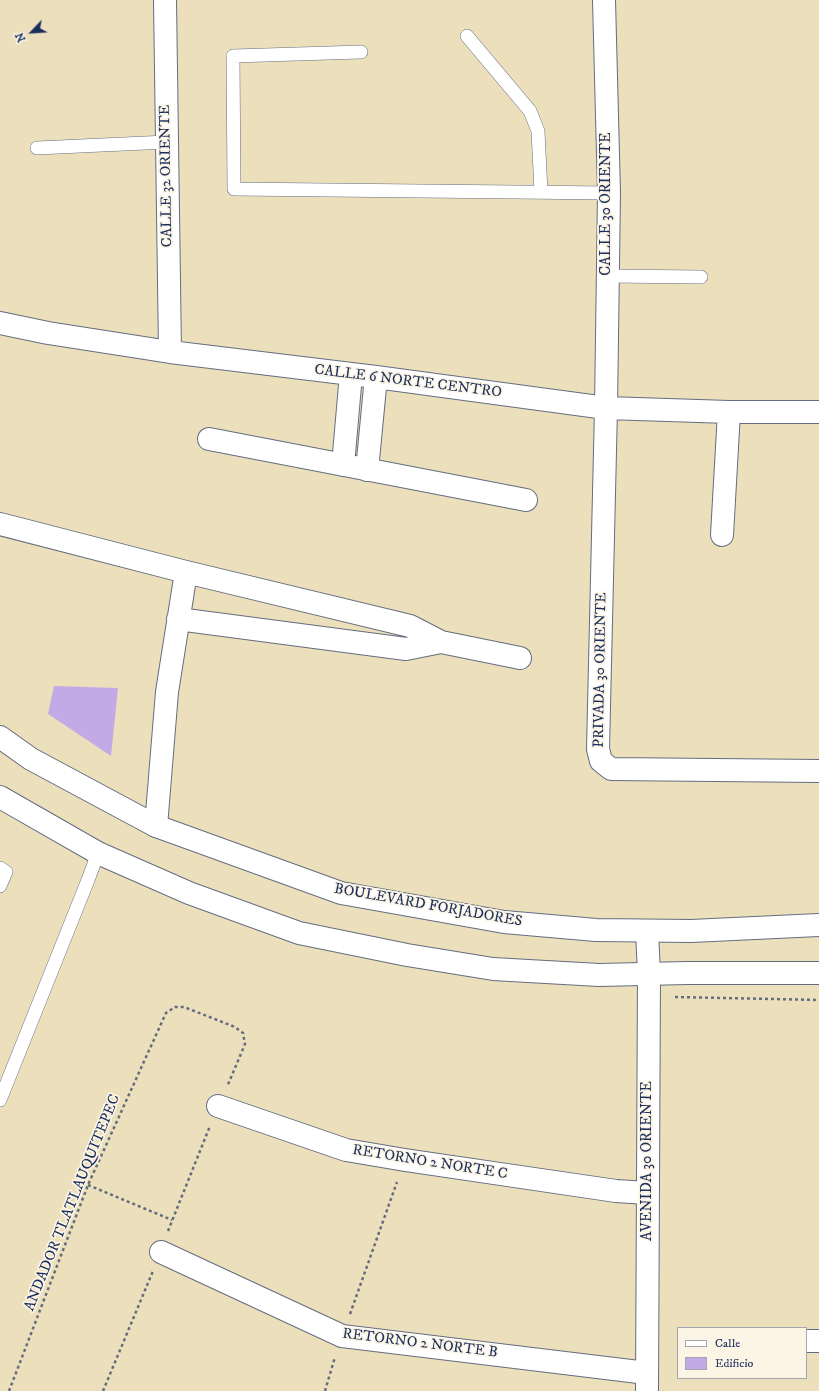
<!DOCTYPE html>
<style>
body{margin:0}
#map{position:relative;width:819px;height:1391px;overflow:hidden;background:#ecdfbc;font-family:"IM FELL DW Pica",serif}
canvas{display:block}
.legend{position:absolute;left:677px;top:1327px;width:130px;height:52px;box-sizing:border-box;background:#fcf5e5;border:1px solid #a2a6af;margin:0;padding:5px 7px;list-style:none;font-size:12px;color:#1b2f5e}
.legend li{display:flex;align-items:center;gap:8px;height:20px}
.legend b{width:20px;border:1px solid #a2a6af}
.north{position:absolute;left:12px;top:12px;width:40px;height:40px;-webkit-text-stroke:3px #fcf5e5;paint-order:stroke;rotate:245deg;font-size:11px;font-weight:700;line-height:16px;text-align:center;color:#1b2f5e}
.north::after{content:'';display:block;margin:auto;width:14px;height:18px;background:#1b2f5e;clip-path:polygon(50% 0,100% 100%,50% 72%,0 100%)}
</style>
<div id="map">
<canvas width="819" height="1391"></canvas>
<ul class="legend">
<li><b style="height:5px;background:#fff"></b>Calle</li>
<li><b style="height:11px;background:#c2aae6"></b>Edificio</li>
</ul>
<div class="north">N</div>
</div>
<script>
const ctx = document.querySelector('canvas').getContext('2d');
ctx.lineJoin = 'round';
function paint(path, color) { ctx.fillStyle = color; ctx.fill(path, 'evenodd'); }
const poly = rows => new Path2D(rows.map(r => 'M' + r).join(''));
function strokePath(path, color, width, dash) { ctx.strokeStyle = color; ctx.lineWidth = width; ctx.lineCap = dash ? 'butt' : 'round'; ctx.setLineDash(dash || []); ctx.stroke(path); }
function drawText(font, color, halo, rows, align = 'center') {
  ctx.font = font + ' "IM FELL DW Pica",serif'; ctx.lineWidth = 3.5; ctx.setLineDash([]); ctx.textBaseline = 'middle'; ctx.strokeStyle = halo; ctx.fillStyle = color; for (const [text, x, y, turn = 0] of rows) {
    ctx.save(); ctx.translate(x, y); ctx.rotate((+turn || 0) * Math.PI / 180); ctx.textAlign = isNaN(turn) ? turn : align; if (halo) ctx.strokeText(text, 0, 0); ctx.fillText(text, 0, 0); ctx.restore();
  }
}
const building = poly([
 [54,686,118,688,111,756,48,714]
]);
const path = poly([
 [675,997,819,1000],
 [88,1185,172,1220],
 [168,1231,210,1126],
 [350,1314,397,1182],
 [9,1391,88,1185,166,1013,175,1007,184,1007,235,1027,243,1033,245,1044,227,1087],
 [103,1391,153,1271],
 [325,1391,335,1357]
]);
const lane = poly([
 [467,36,530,111,538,131,541,192],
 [361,52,233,56,234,189,609,193],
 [37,148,167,142],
 [608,276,701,277],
 [0,868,6,872,0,886],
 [0,1100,88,880,98,853]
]);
const street = poly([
 [165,0,170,352],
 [604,0,609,193,606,408,598,749,601,761,611,769,819,771],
 [0,323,48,333,170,352,376,377,606,408,729,412,819,412],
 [209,439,526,500],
 [343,465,351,374],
 [367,470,376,377],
 [0,524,186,572,410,626,441,642,520,658],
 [722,535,729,412],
 [178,619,406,649,441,642],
 [156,826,167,692,186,572],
 [218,1106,346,1150,405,1160,616,1191,647,1193],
 [161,1252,342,1336,647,1373],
 [806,1341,819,1341]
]);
const secondary = poly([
 [647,931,649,974,647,1391]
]);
const primary = poly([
 [0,737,31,759,156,826,341,893,504,922,596,930,691,931,819,925],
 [0,797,98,853,189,893,299,933,407,955,493,969,599,975,688,973,819,973]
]);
const streetNames = [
 ["CALLE 32 ORIENTE",167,176,-91],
 ["CALLE 30 ORIENTE",607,204,-90],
 ["CALLE 6 NORTE CENTRO",408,382,7],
 ["PRIVADA 30 ORIENTE",601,670,-89],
 ["BOULEVARD FORJADORES",428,906,10],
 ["AVENIDA 30 ORIENTE",648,1161,-90],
 ["RETORNO 2 NORTE C",430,1163,9],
 ["ANDADOR TLATLAUQUITEPEC",73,1203,-68],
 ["RETORNO 2 NORTE B",420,1344,7]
];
paint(building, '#c2aae6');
strokePath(lane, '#646d7f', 14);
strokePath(street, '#646d7f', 24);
strokePath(secondary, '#646d7f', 24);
strokePath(primary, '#646d7f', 24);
strokePath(path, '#646d7f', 2.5, [3, 3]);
strokePath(lane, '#fff', 13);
strokePath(street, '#fff', 22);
strokePath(secondary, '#fff', 22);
strokePath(primary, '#fff', 22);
drawText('15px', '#1b2f5e', '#fcf5e5', streetNames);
</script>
